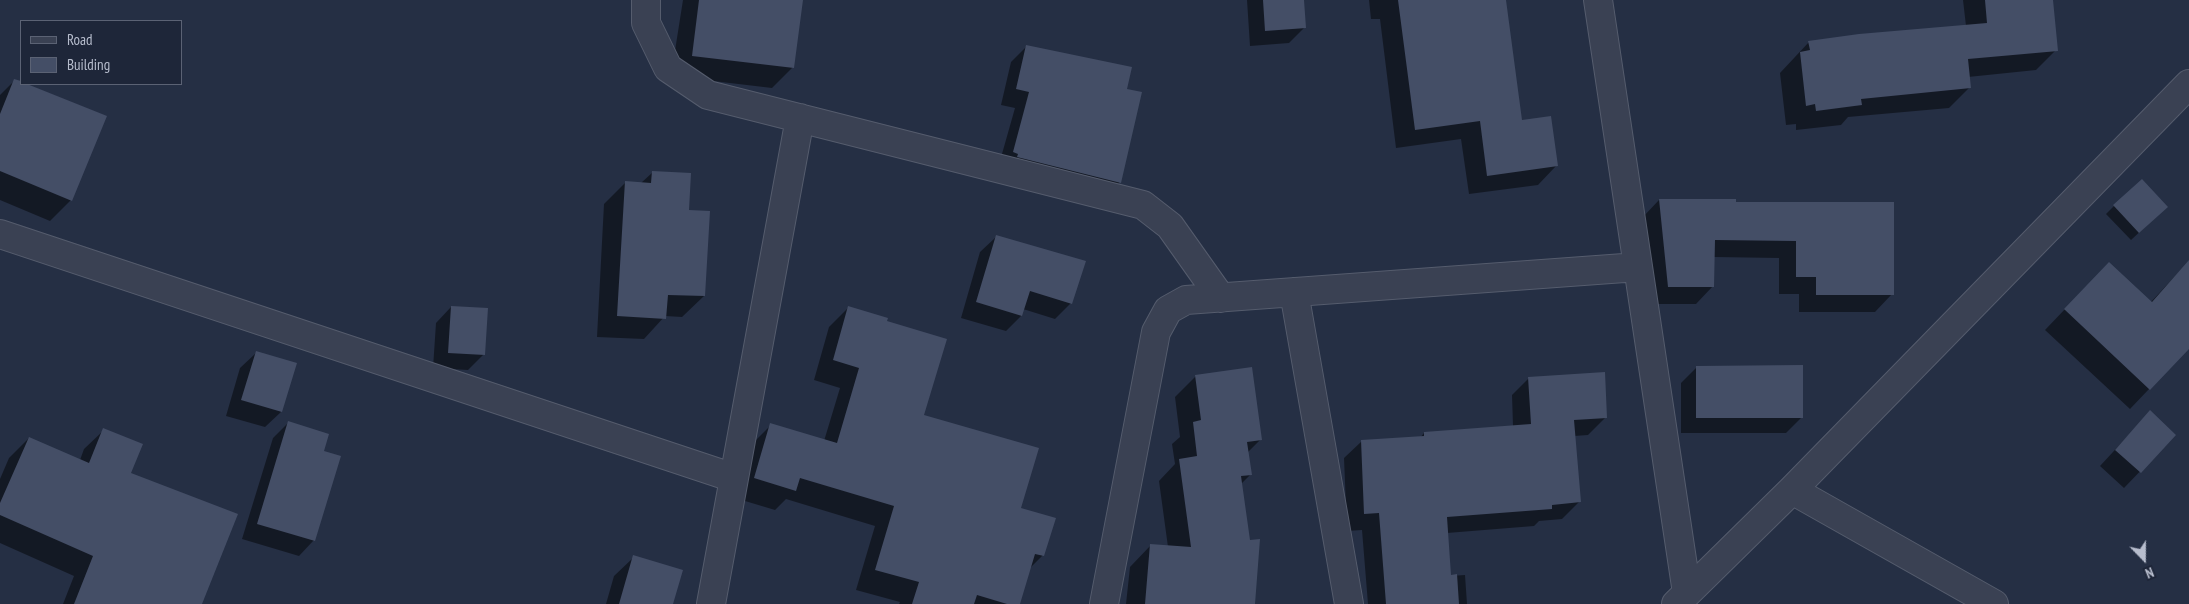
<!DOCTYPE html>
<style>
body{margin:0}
#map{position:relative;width:2189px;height:604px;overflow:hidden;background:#252f44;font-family:"PT Sans Narrow",sans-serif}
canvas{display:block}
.legend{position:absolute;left:20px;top:20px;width:162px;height:65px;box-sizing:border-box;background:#1e2639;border:1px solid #5b6274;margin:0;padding:6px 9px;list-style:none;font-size:15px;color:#b7bdcd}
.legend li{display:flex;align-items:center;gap:10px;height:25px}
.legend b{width:25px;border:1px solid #5b6274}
.north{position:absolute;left:2119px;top:534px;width:50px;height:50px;-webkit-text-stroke:4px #1e2639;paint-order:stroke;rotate:158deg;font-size:14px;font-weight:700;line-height:20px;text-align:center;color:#b7bdcd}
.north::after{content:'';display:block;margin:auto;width:18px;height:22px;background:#b7bdcd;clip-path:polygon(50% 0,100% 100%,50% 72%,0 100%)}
</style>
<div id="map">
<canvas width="2189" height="604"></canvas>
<ul class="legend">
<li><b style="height:6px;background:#3a4153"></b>Road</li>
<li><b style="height:14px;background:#444e66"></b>Building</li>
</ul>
<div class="north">N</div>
</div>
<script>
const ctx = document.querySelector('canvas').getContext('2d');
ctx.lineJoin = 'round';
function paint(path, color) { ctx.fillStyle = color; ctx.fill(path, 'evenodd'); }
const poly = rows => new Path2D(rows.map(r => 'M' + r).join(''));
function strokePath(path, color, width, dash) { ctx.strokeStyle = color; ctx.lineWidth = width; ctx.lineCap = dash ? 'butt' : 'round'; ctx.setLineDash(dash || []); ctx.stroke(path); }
const shadow = poly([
 [683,0,802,0,793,67,772,88,671,76],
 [1247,0,1303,0,1305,27,1289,43,1250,46],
 [1369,0,1469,0,1521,122,1556,166,1538,185,1469,194,1461,139,1396,148,1380,19,1371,19],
 [1963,0,2052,0,2056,50,2036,70,1968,77,1969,88,1949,108,1848,117,1841,125,1796,130,1796,124,1786,125,1780,73,1809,42,1966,26],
 [1027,46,1126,90,1119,183,1104,198,998,168,1015,108,1001,105,1011,62],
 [15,80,106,117,71,200,50,221,0,200,0,95],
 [653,172,688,211,704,296,682,317,665,316,644,339,597,337,604,204,625,183,641,183],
 [1659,200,1735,201,1735,203,1892,294,1875,312,1799,312,1799,294,1779,294,1779,258,1714,257,1713,286,1696,304,1651,304,1642,218],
 [2114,206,2158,215,2131,240,2106,214],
 [996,237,1071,303,1055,319,1023,309,1021,316,1006,331,961,318,980,252],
 [2189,261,2189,347,2130,409,2045,330,2109,263,2150,303],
 [451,307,484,354,468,370,433,368,436,323],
 [849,307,885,322,922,415,1020,509,1054,519,1042,556,1029,569,1018,604,899,604,900,602,856,590,875,526,786,499,775,510,735,498,751,445,771,425,824,441,840,388,814,380,829,327],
 [256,353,281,412,265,427,226,416,240,368],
 [1697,367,1802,417,1786,433,1681,433,1681,383],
 [1196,376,1261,439,1247,453,1250,475,1241,484,1248,542,1254,604,1126,604,1130,567,1151,545,1168,547,1159,481,1175,464,1172,444,1180,437,1175,397],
 [1529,378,1606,417,1588,435,1574,436,1579,502,1562,519,1539,521,1534,526,1447,533,1450,576,1465,575,1467,604,1368,604,1362,530,1347,531,1344,458,1362,441,1420,438,1424,433,1513,426,1512,395],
 [2150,412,2175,435,2124,488,2100,466],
 [288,423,322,452,314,540,299,556,242,539,273,438],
 [104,430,129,474,193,604,63,604,74,576,0,543,0,479,9,458,29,438,80,460,84,449],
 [634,557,671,604,606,604,614,576]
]);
const building = poly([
 [699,0,803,0,794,68,692,56],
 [1263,0,1304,0,1306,28,1265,31],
 [1398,0,1506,0,1522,120,1551,116,1558,166,1487,176,1480,121,1415,130],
 [1985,0,2053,0,2058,51,1968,59,1971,88,1861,99,1862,105,1816,111,1815,104,1806,106,1800,52,1810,50,1808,41,1859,34,1987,23],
 [1026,45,1132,67,1127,89,1142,92,1121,183,1017,157,1018,154,1013,152,1029,92,1016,89],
 [14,79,21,81,21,84,27,84,107,116,72,201,0,171,0,114],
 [652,171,691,173,689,210,710,211,705,296,668,295,666,319,617,316,625,181,651,183],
 [2142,179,2168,207,2139,233,2113,205],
 [1659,199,1736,199,1736,202,1894,202,1894,295,1816,295,1816,277,1796,277,1796,241,1715,240,1714,287,1668,287],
 [996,235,1086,261,1072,304,1030,291,1022,316,976,302],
 [2189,260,2189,349,2150,390,2064,309,2109,262,2152,302],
 [451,306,488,308,485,355,448,353],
 [848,306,888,318,887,321,947,339,924,415,1039,448,1021,508,1056,518,1044,556,1035,554,1020,604,1007,604,977,595,974,604,912,604,919,582,875,570,894,506,800,478,796,491,754,478,770,423,837,443,859,368,833,360],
 [256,351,297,363,282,412,241,400],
 [1803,365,1803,418,1696,418,1696,366],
 [1252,367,1262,440,1247,442,1252,475,1241,476,1250,540,1260,539,1255,604,1145,604,1150,544,1191,547,1179,459,1197,456,1193,422,1201,420,1195,375],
 [1605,372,1607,418,1574,420,1581,502,1552,505,1552,509,1447,517,1451,575,1457,574,1459,604,1386,604,1379,513,1364,514,1361,440,1424,436,1424,432,1531,424,1528,377],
 [2150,410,2176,435,2141,473,2115,450],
 [288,421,329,434,324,451,341,456,315,541,257,524],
 [103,428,143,444,131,473,238,514,202,604,74,604,93,556,0,515,0,503,29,437,89,463],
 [633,555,683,570,673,604,619,604]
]);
const street = poly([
 [646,0,646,23,668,68,708,95,1143,205,1170,226,1221,298],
 [1598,0,1687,593],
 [0,234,734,478],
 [1294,292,1349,604],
 [1792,490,1994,604],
 [711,604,800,118],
 [1104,604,1156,332,1168,310,1186,300,1638,267],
 [1676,604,1792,490,2189,84]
]);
paint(shadow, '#0007');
paint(building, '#444e66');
strokePath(street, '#555c6d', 30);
strokePath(street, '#3a4153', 28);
</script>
